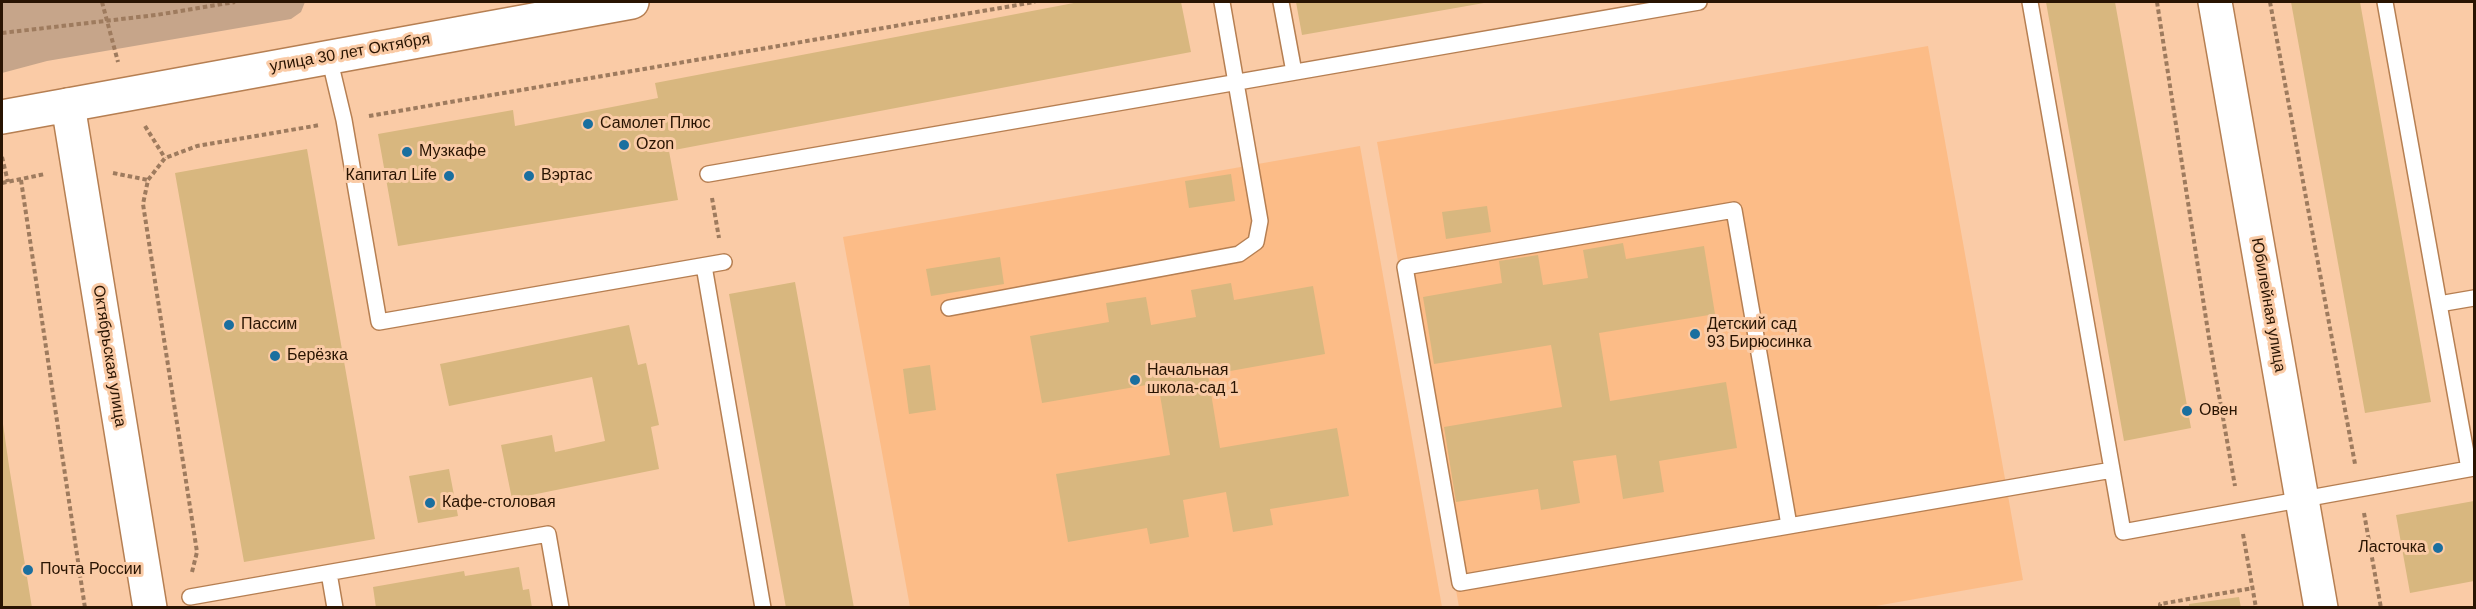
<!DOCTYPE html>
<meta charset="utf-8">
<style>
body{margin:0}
#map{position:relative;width:2476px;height:609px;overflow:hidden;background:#facba6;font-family:Helvetica,sans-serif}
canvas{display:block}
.frame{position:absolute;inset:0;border:3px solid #291402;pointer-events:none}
</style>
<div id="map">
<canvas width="2476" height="609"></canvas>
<div class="frame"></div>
</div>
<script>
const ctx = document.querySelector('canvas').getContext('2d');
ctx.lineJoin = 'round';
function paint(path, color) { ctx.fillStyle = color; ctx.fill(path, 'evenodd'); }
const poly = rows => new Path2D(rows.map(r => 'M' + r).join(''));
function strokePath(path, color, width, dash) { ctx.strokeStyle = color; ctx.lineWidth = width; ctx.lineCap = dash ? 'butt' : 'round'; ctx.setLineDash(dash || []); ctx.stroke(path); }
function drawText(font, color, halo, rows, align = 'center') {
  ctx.font = font + ' Helvetica,sans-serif'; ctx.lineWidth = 6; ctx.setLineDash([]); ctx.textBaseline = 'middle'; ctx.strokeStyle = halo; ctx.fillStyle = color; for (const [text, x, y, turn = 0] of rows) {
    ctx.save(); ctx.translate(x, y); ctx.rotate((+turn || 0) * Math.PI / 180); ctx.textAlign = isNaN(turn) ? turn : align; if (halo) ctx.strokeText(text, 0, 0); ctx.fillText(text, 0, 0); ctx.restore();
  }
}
const built = poly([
 [1928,46,2023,580,1870,607,1459,607,1377,142],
 [1360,146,1442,607,910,607,843,237]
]);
const green = poly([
 [2,2,305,2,301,12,291,19,47,61,2,73]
]);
const building = poly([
 [1079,2,1181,2,1191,52,669,151,678,200,398,246,378,134,513,110,515,126,658,98,655,83],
 [1296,2,1484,2,1484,3,1302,35],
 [2046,2,2115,2,2191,428,2124,441],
 [2291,2,2360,2,2431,402,2365,413],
 [307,149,375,539,244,562,175,173],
 [1231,174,1235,201,1189,208,1185,181],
 [1487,206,1491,232,1446,239,1442,212],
 [1623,243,1626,259,1704,246,1715,314,1599,333,1610,401,1726,382,1737,448,1659,461,1664,492,1623,499,1616,455,1573,461,1580,503,1541,510,1538,489,1456,502,1444,427,1562,407,1551,345,1434,364,1423,297,1502,283,1499,261,1538,255,1543,285,1588,278,1583,250],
 [1000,257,1004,284,931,296,926,269],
 [795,282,854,608,786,608,729,294],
 [1231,283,1234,300,1313,286,1325,354,1208,375,1220,448,1337,428,1349,496,1270,509,1273,525,1233,532,1226,492,1183,500,1189,537,1150,544,1147,528,1068,542,1056,474,1170,455,1158,383,1042,403,1030,336,1109,322,1106,303,1146,297,1151,325,1196,317,1191,290],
 [629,325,638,365,646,363,659,425,651,427,659,469,512,499,501,445,552,435,555,452,605,441,592,377,449,406,440,364],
 [930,365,936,410,909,414,903,369],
 [3,424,9,466,32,608,2,608],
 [449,469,458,516,418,523,409,476],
 [2474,501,2474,581,2410,593,2396,515],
 [519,567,523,590,529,589,532,608,376,608,373,587,464,571,465,576],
 [2239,597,2241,608,2189,608,2189,604]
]);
const path = poly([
 [102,2,118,62],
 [2157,2,2209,338,2235,486],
 [2270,2,2355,464],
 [2,33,156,15,235,2],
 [369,116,1035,2],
 [145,126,165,158],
 [2,157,8,182],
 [113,173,148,180],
 [21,180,85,608],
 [2,183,45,174],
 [712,198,719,238],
 [2364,513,2381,608],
 [2243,534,2256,608],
 [192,572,197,552,143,204,148,180,165,158,197,146,320,125],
 [2160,608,2160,604,2253,588]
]);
const service = poly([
 [1281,2,1294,72],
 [2030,2,2123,532,2474,468],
 [2385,2,2439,304,2474,298],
 [329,57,344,120,379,322,724,262],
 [708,174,1699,2],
 [704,266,763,608],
 [2439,304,2469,469],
 [949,308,1239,254,1256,242,1260,221,1222,2],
 [1789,525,1734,210,1405,267,1460,583,2112,470],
 [329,573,335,608],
 [190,597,548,534,561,608]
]);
const tertiary = poly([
 [2215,2,2321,608],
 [68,105,632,2]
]);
const secondary = poly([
 [2,117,68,105,150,608]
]);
const markers = [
 [588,124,6,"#1a6f9f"],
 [624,145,6,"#1a6f9f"],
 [407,152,6,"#1a6f9f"],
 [449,176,6,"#1a6f9f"],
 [529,176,6,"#1a6f9f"],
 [229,325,6,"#1a6f9f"],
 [1695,334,6,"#1a6f9f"],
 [275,356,6,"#1a6f9f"],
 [1135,380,6,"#1a6f9f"],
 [2187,411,6,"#1a6f9f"],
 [430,503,6,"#1a6f9f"],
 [2438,548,6,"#1a6f9f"],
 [28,570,6,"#1a6f9f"]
];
const streetNames = [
 ["улица 30 лет Октября",350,53,-10],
 ["Юбилейная улица",2268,305,80],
 ["Октябрьская улица",109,356,81]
];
const poiNames = [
 ["Самолет Плюс",600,124],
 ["Ozon",636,145],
 ["Музкафе",419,152],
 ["Капитал Life",437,176,"right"],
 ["Вэртас",541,176],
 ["Пассим",241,325],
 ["Детский сад",1707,325],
 ["93 Бирюсинка",1707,343],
 ["Берёзка",287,356],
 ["Начальная",1147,371],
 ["школа-сад 1",1147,389],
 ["Овен",2199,411],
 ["Кафе-столовая",442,503],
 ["Ласточка",2426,548,"right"],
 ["Почта России",40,570]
];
paint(built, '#fcbc87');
paint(green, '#c6a58a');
paint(building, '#d8b77f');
strokePath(service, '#b67f52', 18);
strokePath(tertiary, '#b67f52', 36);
strokePath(secondary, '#b67f52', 36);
strokePath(path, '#9e7b5e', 4, [4.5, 3]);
strokePath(service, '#fff', 15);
strokePath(tertiary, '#fff', 33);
strokePath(secondary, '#fff', 33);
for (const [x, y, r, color] of markers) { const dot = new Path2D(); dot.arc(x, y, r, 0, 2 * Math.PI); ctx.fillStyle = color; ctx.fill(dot); strokePath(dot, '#facba6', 2); }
drawText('16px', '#291402', '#facba6', streetNames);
drawText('16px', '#291402', '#facba6', poiNames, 'left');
</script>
